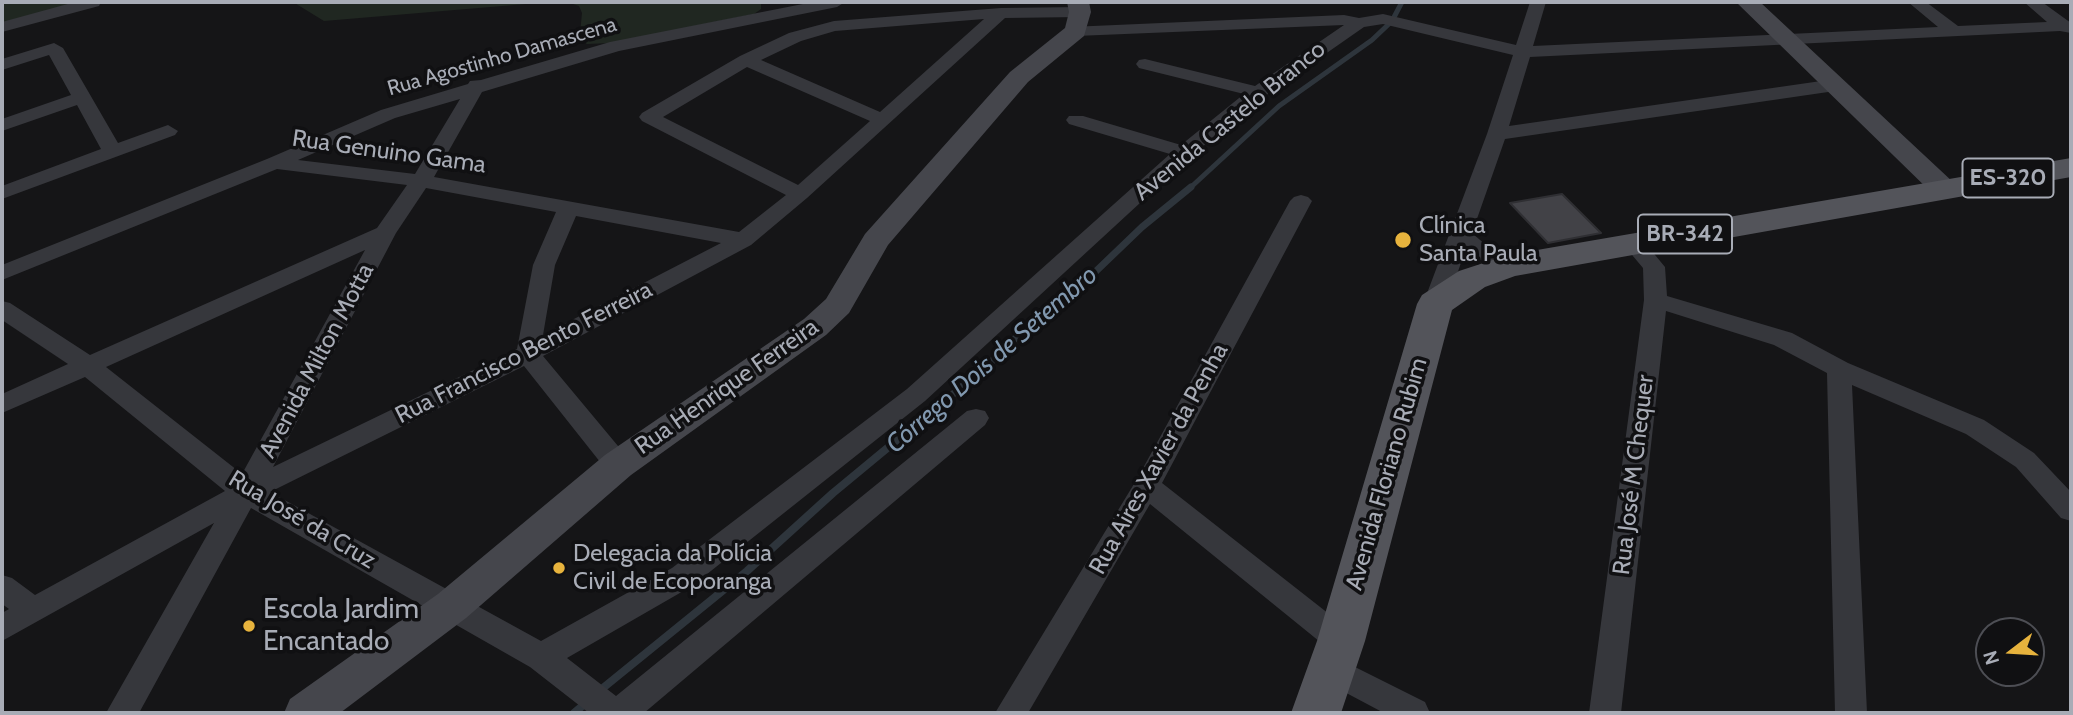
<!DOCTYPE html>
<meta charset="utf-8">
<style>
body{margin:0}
#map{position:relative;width:2073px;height:715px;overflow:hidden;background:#151517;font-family:Cabin,sans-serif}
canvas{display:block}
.frame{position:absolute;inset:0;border:4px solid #a8acb6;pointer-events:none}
.north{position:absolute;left:1975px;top:617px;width:70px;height:70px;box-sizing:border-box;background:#101012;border:2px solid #4d4e54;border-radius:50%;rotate:253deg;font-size:19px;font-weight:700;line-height:28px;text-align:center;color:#a8acb6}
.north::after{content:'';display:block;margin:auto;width:24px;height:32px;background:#e7b33d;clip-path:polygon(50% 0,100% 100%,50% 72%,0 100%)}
</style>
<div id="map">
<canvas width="2073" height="715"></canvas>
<div class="frame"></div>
<div class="north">N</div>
</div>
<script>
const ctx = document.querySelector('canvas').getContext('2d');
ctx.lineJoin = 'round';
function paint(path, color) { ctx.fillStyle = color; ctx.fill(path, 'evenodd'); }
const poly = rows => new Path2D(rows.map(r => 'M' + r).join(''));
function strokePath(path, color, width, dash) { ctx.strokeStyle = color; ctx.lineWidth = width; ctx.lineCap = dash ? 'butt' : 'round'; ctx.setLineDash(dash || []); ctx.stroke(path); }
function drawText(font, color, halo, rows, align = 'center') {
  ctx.font = font + ' Cabin,sans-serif'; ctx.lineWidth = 7; ctx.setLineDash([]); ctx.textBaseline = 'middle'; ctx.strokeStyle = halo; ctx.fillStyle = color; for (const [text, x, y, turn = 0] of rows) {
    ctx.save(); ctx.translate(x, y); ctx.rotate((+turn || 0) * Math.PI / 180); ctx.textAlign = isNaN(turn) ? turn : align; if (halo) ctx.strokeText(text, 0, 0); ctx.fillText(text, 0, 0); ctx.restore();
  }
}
const green = poly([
 [2,2,90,2,2,25],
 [293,2,550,2,324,21],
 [567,2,761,2,761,9,754,14,611,43,587,44,582,41,580,34,582,13,579,6]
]);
const streamFar2 = poly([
 [1190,188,1279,106,1372,40,1392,21,1402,2]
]);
const streamFar1 = poly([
 [918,423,988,365,1047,307,1092,275,1142,227,1191,187]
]);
const stream = poly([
 [598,692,747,571,833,493,920,421],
 [574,713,587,702]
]);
const building = poly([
 [1562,194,1601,233,1548,243,1510,203,1562,194]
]);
const street = poly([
 [75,2,101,2,99,6,2,32,2,22,75,2],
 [813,2,845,2,837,7,619,51,482,92,434,177,739,232,786,195,642,121,639,117,642,113,740,56,789,33,834,21,1001,8,1080,7,1088,12,1080,17,1005,18,807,198,751,245,543,356,628,458,631,465,628,472,618,475,608,472,524,366,270,492,541,641,672,568,907,389,1170,154,1069,124,1066,120,1069,116,1083,116,1181,145,1244,94,1139,68,1136,64,1139,60,1145,59,1255,86,1344,25,1076,36,1070,35,1067,31,1070,27,1344,15,1359,18,1383,14,1516,45,1530,2,1546,2,1533,46,1938,27,1908,2,1926,2,1958,26,2047,22,2024,2,2042,2,2071,23,2071,33,2060,31,1530,57,1509,126,1835,79,1844,85,1835,91,1505,139,1472,233,1487,246,1516,261,1519,266,1516,271,1508,273,1500,271,1465,251,1447,304,1443,309,1435,312,1427,309,1423,304,1487,134,1513,55,1383,24,1364,27,1265,96,1191,156,925,401,692,586,567,658,616,696,967,411,976,409,985,411,989,418,985,425,644,713,589,713,530,667,251,508,139,713,106,713,214,523,2,641,2,613,9,609,2,604,2,575,12,578,35,595,225,491,85,377,2,413,2,394,68,364,2,320,2,301,10,303,90,355,377,228,407,185,277,169,2,280,2,265,267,159,381,110,468,84,470,81,481,80,610,42,813,2],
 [984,19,880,112,761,60,801,41,835,31,984,19],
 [747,67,870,121,798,185,663,117,747,67],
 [460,99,415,174,298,160,395,118,460,99],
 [426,188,556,212,533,265,517,349,273,467,396,233,426,188],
 [576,216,721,243,543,335,555,265,576,216],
 [365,250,242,474,106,367,365,250],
 [54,43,63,48,118,143,168,125,178,131,175,135,2,199,2,186,101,149,77,105,2,131,2,119,71,95,49,55,2,70,2,59,54,43],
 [1301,195,1308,197,1312,201,1162,483,1352,632,1356,641,1352,650,1341,654,1330,650,1150,504,1028,713,995,713,1137,479,1290,201,1294,197,1301,195],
 [1633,236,1641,238,1665,267,1667,296,1792,333,1848,363,1984,420,2034,453,2071,492,2071,521,2061,518,2016,467,1966,434,1852,385,1867,713,1835,713,1827,373,1774,345,1666,311,1621,713,1589,713,1644,300,1643,268,1622,243,1625,238,1633,236],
 [1331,655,1425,702,1430,713,1384,713,1320,679,1315,669,1320,659,1331,655]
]);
const secondary = poly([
 [1067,2,1089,2,1091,12,1084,36,1028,82,888,245,849,313,826,335,631,475,466,618,340,713,284,713,290,699,438,594,605,455,804,319,826,299,865,234,1010,72,1065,28,1069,12,1067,2],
 [1736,2,1760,2,1954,183,1958,189,1954,195,1944,197,1934,195,1736,2]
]);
const primary = poly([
 [2071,158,2071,177,1515,276,1485,287,1452,310,1365,641,1341,713,1291,713,1317,641,1417,304,1422,295,1459,271,1508,255,2071,158]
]);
const markers = [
 [1403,240,9,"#e7b33d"],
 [559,568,7,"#e7b33d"],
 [249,626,7,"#e7b33d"]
];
const farStreetnames = [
 ["Rua Agostinho Damascena",502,57,-16]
];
const shields = [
 [2008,178,91],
 [1685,234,94]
];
const shieldNames = [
 ["ES-320",2008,178],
 ["BR-342",1685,234]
];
const streetNames = [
 ["Avenida Castelo Branco",1230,121,-39],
 ["Rua Genuino Gama",389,152,8],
 ["Rua Francisco Bento Ferreira",524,353,-27],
 ["Avenida Milton Motta",317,361,-62],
 ["Rua Henrique Ferreira",727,387,-35],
 ["Rua Aires Xavier da Penha",1159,459,-61],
 ["Avenida Floriano Rubim",1387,474,-74],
 ["Rua José M Chequer",1634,475,-83],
 ["Rua José da Cruz",302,520,31]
];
const poiNames = [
 ["Clínica",1419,226],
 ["Santa Paula",1419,254],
 ["Delegacia da Polícia",573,554],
 ["Civil de Ecoporanga",573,582]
];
const waterNames = [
 ["Córrego Dois de Setembro",992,360,-41]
];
const nearPoinames = [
 ["Escola Jardim",263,610],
 ["Encantado",263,642]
];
paint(green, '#202721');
strokePath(streamFar2, '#2e353c', 5);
strokePath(streamFar1, '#2e353c', 7);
strokePath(stream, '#2e353c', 8);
paint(building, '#424247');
strokePath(building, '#2f2f33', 2);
paint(street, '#36373c');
paint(secondary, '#45464c');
paint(primary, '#53545a');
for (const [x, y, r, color] of markers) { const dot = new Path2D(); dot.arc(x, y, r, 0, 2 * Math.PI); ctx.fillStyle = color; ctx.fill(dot); strokePath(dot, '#101012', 2.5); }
drawText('21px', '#a8acb6', '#101012', farStreetnames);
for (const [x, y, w] of shields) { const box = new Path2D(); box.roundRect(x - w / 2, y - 19.5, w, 39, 5); ctx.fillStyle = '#101012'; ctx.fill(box); strokePath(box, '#a8acb6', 2); }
drawText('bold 23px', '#a8acb6', null, shieldNames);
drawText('24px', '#a8acb6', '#101012', streetNames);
drawText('24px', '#a8acb6', '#101012', poiNames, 'left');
drawText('italic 26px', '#8198af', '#101012', waterNames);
drawText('28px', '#a8acb6', '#101012', nearPoinames, 'left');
</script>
